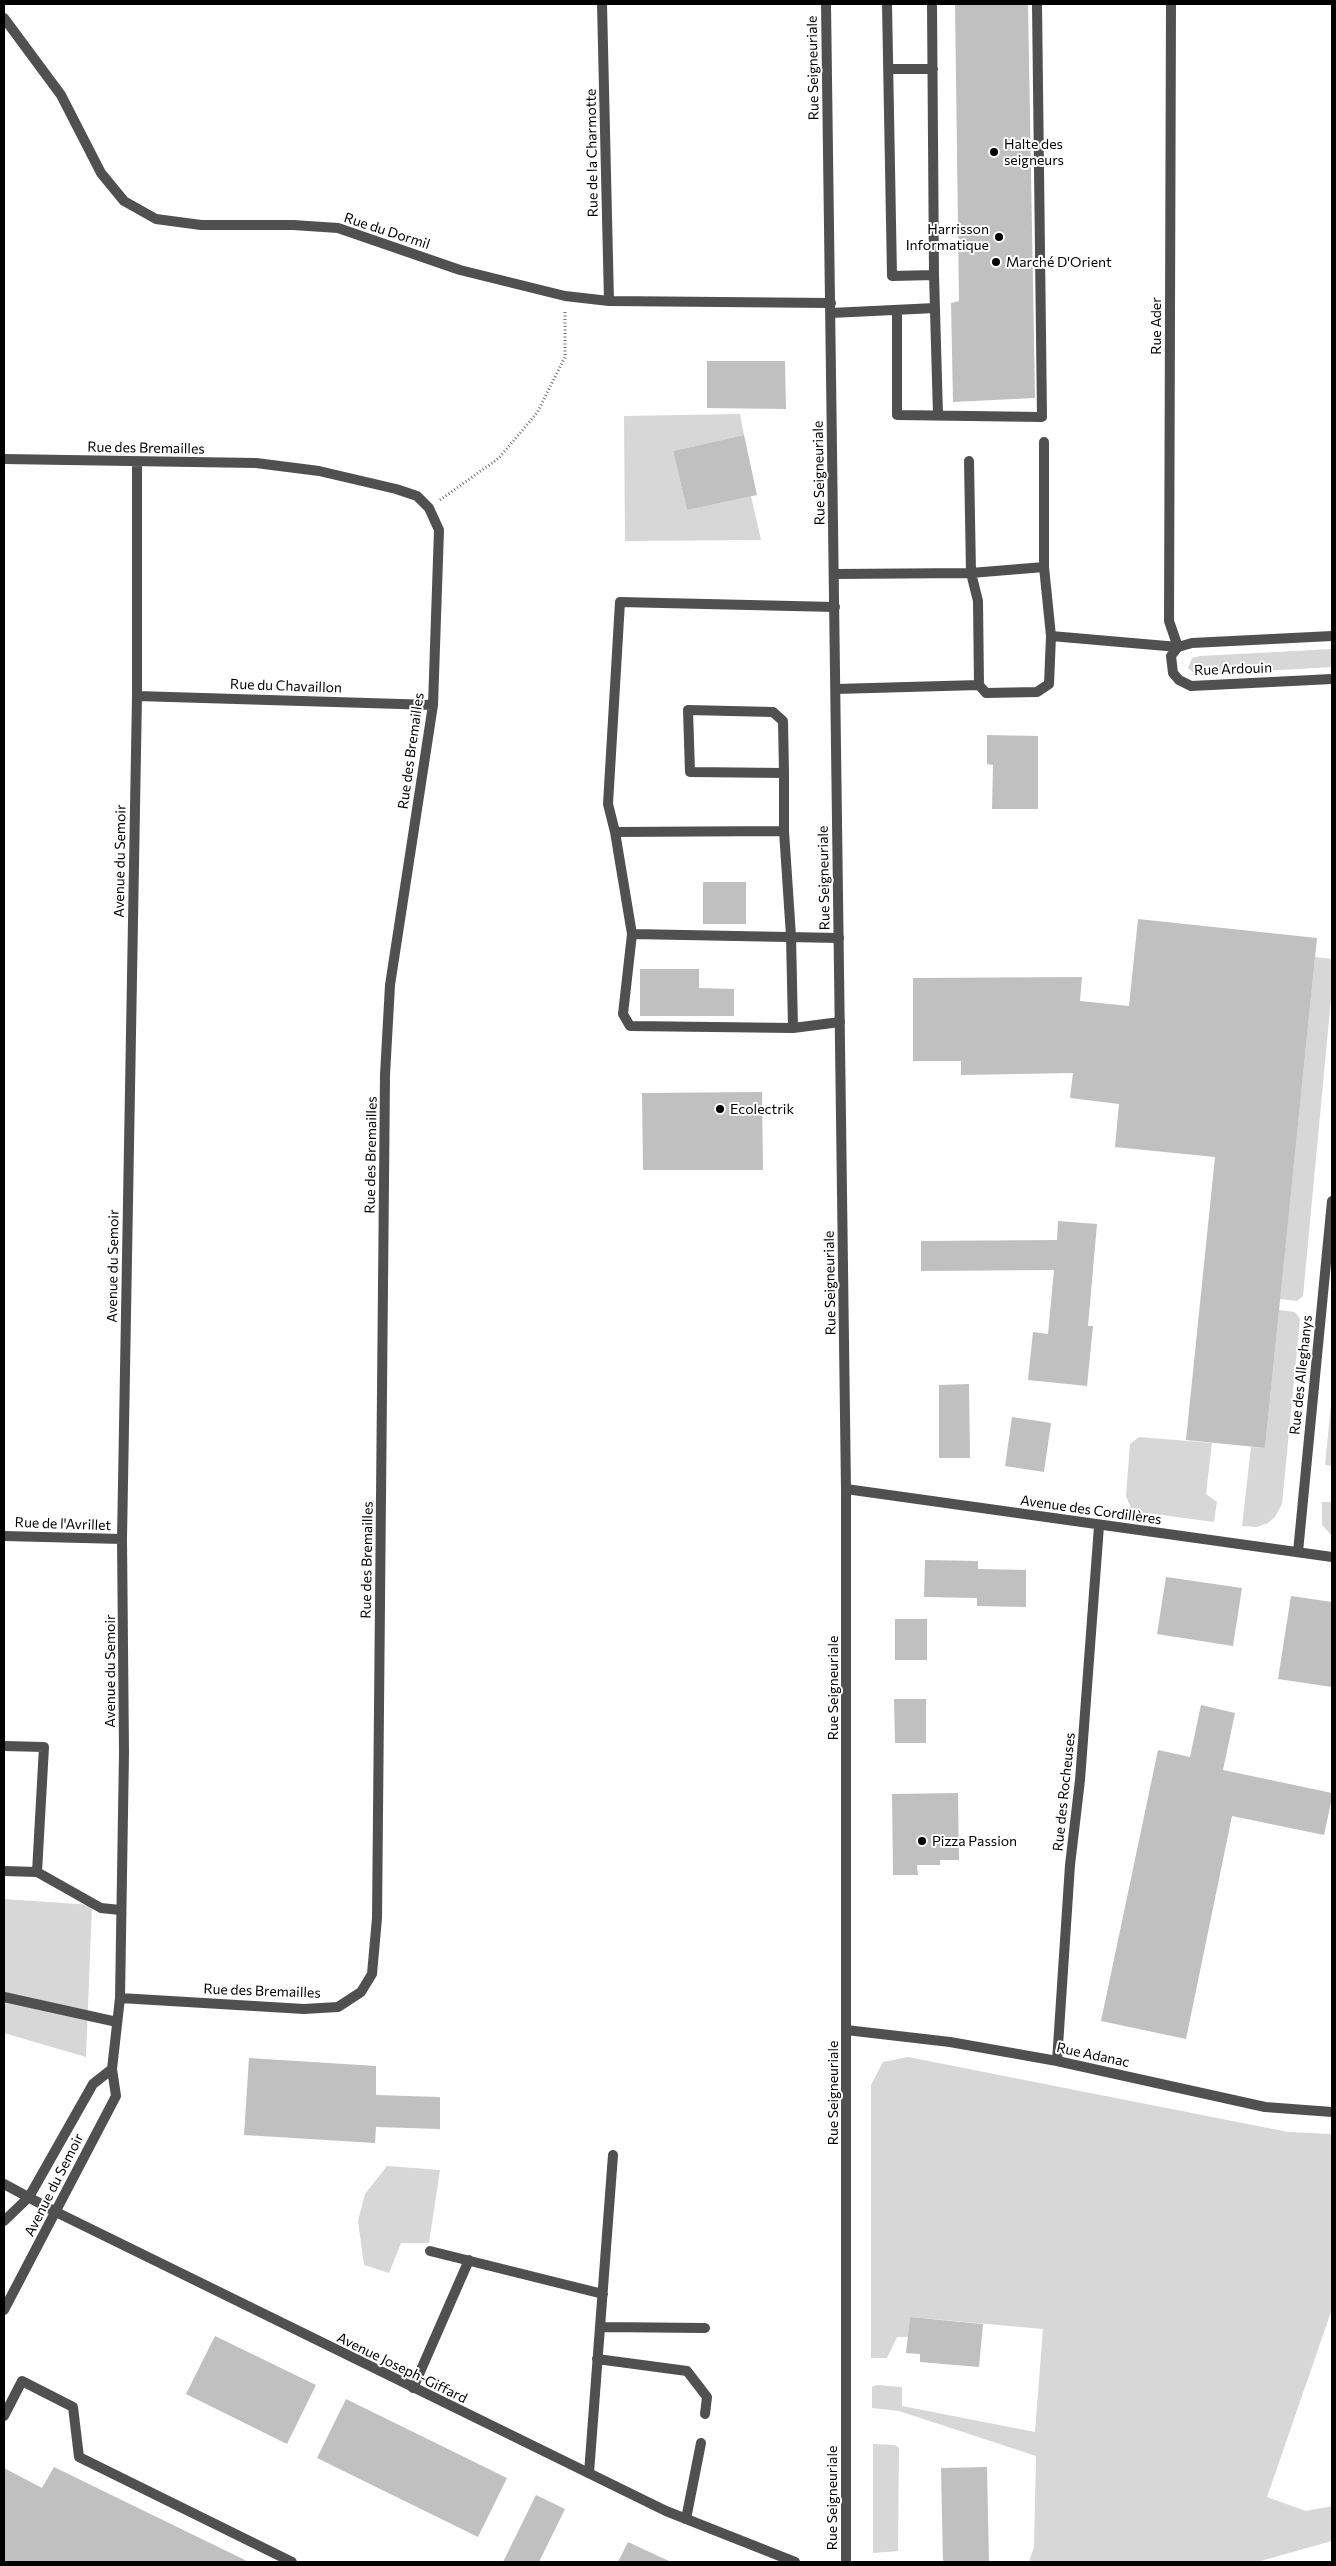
<!DOCTYPE html>
<meta charset="utf-8">
<style>
body{margin:0}
#map{position:relative;width:1336px;height:2566px;overflow:hidden;background:#fff;font-family:Commissioner,sans-serif}
canvas{display:block}
.frame{position:absolute;inset:0;border:5px solid #000;pointer-events:none}
</style>
<div id="map">
<canvas width="1336" height="2566"></canvas>
<div class="frame"></div>
</div>
<script>
const ctx = document.querySelector('canvas').getContext('2d');
ctx.lineJoin = 'round';
function paint(path, color) { ctx.fillStyle = color; ctx.fill(path, 'evenodd'); }
const poly = rows => new Path2D(rows.map(r => 'M' + r).join(''));
function strokePath(path, color, width, dash) { ctx.strokeStyle = color; ctx.lineWidth = width; ctx.lineCap = dash ? 'butt' : 'round'; ctx.setLineDash(dash || []); ctx.stroke(path); }
function drawText(font, color, halo, rows, align = 'center') {
  ctx.font = font + ' Commissioner,sans-serif'; ctx.lineWidth = 4; ctx.setLineDash([]); ctx.textBaseline = 'middle'; ctx.strokeStyle = halo; ctx.fillStyle = color; for (const [text, x, y, turn = 0] of rows) {
    ctx.save(); ctx.translate(x, y); ctx.rotate((+turn || 0) * Math.PI / 180); ctx.textAlign = isNaN(turn) ? turn : align; if (halo) ctx.strokeText(text, 0, 0); ctx.fillText(text, 0, 0); ctx.restore();
  }
}
const green = poly([
 [740,414,744,435,673,451,687,510,751,496,761,540,625,541,624,416],
 [1332,649,1332,667,1196,675,1188,668,1192,658,1200,656],
 [1315,957,1332,959,1332,988,1303,1296,1297,1301,1280,1299],
 [1279,1310,1295,1312,1300,1319,1282,1504,1275,1517,1268,1523,1257,1527,1242,1526,1251,1447,1265,1448],
 [1332,1394,1332,1466,1325,1465],
 [1139,1437,1212,1443,1206,1494,1217,1502,1214,1522,1132,1511,1126,1496,1130,1444],
 [1322,1502,1332,1502,1332,1536,1322,1525],
 [4,1899,92,1905,86,2057,4,2033],
 [908,2057,1288,2132,1332,2134,1332,2309,1267,2497,1306,2511,1332,2506,1332,2541,1257,2562,1029,2562,1034,2547,1036,2456,899,2411,872,2408,872,2387,877,2385,902,2387,902,2406,1035,2432,1043,2329,910,2317,908,2337,897,2337,887,2358,871,2358,871,2085,883,2062],
 [387,2166,440,2170,429,2243,401,2243,389,2273,364,2265,358,2221,365,2194],
 [873,2444,895,2445,899,2448,898,2551,873,2553]
]);
const building = poly([
 [955,4,1028,4,1035,398,953,402,951,303,959,301],
 [707,361,785,361,786,409,707,408],
 [744,435,757,495,687,510,673,451],
 [987,735,1038,736,1038,809,992,809,993,765,987,764],
 [703,882,746,882,746,924,703,924],
 [1138,919,1317,938,1265,1448,1186,1440,1215,1157,1115,1147,1119,1104,1070,1098,1073,1073,961,1075,961,1061,913,1061,913,978,1082,977,1080,1001,1129,1006],
 [640,969,699,969,699,988,734,989,734,1016,640,1016],
 [762,1092,763,1170,643,1170,642,1093],
 [1058,1221,1097,1224,1088,1326,1093,1326,1087,1386,1028,1380,1033,1332,1048,1334,1054,1270,921,1271,921,1241,1057,1240],
 [969,1384,970,1458,939,1458,939,1385],
 [1012,1417,1051,1423,1044,1472,1005,1466],
 [925,1560,978,1561,978,1569,1026,1570,1026,1607,977,1606,977,1598,924,1597],
 [1166,1577,1242,1588,1233,1646,1157,1634],
 [1291,1596,1332,1602,1332,1687,1278,1679],
 [895,1619,927,1619,927,1660,895,1660],
 [894,1699,926,1699,926,1743,895,1743],
 [1201,1705,1235,1713,1223,1770,1332,1793,1332,1798,1324,1835,1232,1816,1186,2039,1101,2021,1158,1750,1190,1757],
 [958,1793,959,1860,940,1860,940,1865,917,1865,918,1875,893,1875,892,1794],
 [249,2058,376,2066,376,2095,440,2097,440,2129,376,2127,375,2143,244,2135],
 [910,2317,983,2324,979,2367,920,2362,920,2354,906,2353],
 [215,2336,316,2385,287,2444,186,2394],
 [346,2399,507,2478,478,2537,317,2458],
 [54,2467,249,2562,4,2562,4,2468,42,2488],
 [987,2467,989,2562,943,2562,941,2468],
 [536,2495,565,2509,539,2562,503,2562],
 [628,2542,671,2562,618,2562]
]);
const path = poly([
 [440,500,499,458,537,413,565,357,565,310]
]);
const service = poly([
 [887,4,892,276,934,275,932,4],
 [889,69,933,69],
 [934,275,938,415],
 [897,310,897,415,1042,417,1037,4],
 [831,313,935,308],
 [1044,442,1044,567],
 [969,461,971,573,1044,567,1051,636,1178,647],
 [834,574,971,573,978,601,979,685,836,689],
 [979,685,986,693,1037,692,1049,684,1051,636],
 [784,773,690,772,688,710,773,712,783,721,784,773,784,831,791,936,793,1028],
 [615,832,608,804,620,602,835,607],
 [632,934,615,832,784,831],
 [839,938,632,934,623,1014,630,1026,793,1028,840,1022],
 [4,1746,44,1747,37,1872],
 [4,1871,37,1872,101,1908,120,1910],
 [4,1997,117,2022],
 [430,2251,603,2294],
 [601,2327,705,2328],
 [597,2359,687,2371,707,2397,705,2414],
 [413,2388,469,2260],
 [4,2416,22,2381,73,2407,79,2457,292,2562],
 [589,2473,613,2155],
 [686,2519,701,2443]
]);
const minor = poly([
 [602,4,609,301],
 [1171,4,1169,621,1178,647],
 [4,18,61,95,101,173,124,201,156,219,201,225,293,225,338,228,460,270,565,296,609,301,831,303],
 [4,459,256,463,319,471,396,489,417,496,429,508,439,530,433,705,390,985,385,1075,377,1918,372,1974,361,1992,338,2007,304,2009,120,1998],
 [1332,636,1192,643,1178,647,1171,656,1173,673,1179,680,1191,686,1332,679],
 [137,696,433,705],
 [846,1489,1332,1557],
 [4,1536,122,1539],
 [1298,1552,1332,1201],
 [846,2030,950,2042,1057,2061,1265,2107,1332,2112],
 [1057,2061,1070,1865,1080,1780,1099,1526],
 [4,2184,56,2212,666,2511,795,2562],
 [4,2221,29,2197,93,2084,112,2069],
 [4,2310,116,2096,112,2069,120,1998,124,1752,122,1539,137,696,137,462]
]);
const tertiary = poly([
 [826,4,846,1489,846,2562]
]);
const markers = [
 [994,152,5,"#000"],
 [999,237,5,"#000"],
 [996,262,5,"#000"],
 [720,1109,5,"#000"],
 [922,1841,5,"#000"]
];
const streetNames = [
 ["Rue Seigneuriale",813,68,-91],
 ["Rue de la Charmotte",592,153,-91],
 ["Rue du Dormil",387,231,18],
 ["Rue Ader",1156,326,-90],
 ["Rue des Bremailles",146,448,1],
 ["Rue Seigneuriale",819,473,-91],
 ["Rue Ardouin",1233,669,-2],
 ["Rue du Chavaillon",286,686,2],
 ["Rue des Bremailles",411,751,-82],
 ["Avenue du Semoir",120,861,-89],
 ["Rue Seigneuriale",824,878,-91],
 ["Rue des Bremailles",371,1155,-89],
 ["Avenue du Semoir",113,1266,-89],
 ["Rue Seigneuriale",830,1283,-91],
 ["Rue des Alleghanys",1301,1375,-84],
 ["Avenue des Cordillères",1091,1510,8],
 ["Rue de l'Avrillet",63,1524,2],
 ["Rue des Bremailles",367,1560,-89],
 ["Avenue du Semoir",110,1671,-90],
 ["Rue Seigneuriale",833,1688,-90],
 ["Rue des Rocheuses",1064,1792,-84],
 ["Rue des Bremailles",262,1991,2],
 ["Rue Adanac",1093,2055,12],
 ["Rue Seigneuriale",833,2093,-90],
 ["Avenue du Semoir",54,2185,-63],
 ["Avenue Joseph-Giffard",402,2368,26],
 ["Rue Seigneuriale",832,2498,-90]
];
const poiNames = [
 ["Halte des",1004,144],
 ["seigneurs",1004,160],
 ["Harrisson",989,229,"right"],
 ["Informatique",989,245,"right"],
 ["Marché D'Orient",1006,262],
 ["Ecolectrik",730,1109],
 ["Pizza Passion",932,1841]
];
paint(green, '#d7d7d7');
paint(building, '#c0c0c0');
strokePath(path, '#727272', 3, [1, 2.5]);
strokePath(service, '#505050', 10);
strokePath(minor, '#505050', 10);
strokePath(tertiary, '#505050', 10);
for (const [x, y, r, color] of markers) { const dot = new Path2D(); dot.arc(x, y, r, 0, 2 * Math.PI); ctx.fillStyle = color; ctx.fill(dot); strokePath(dot, '#fff', 2); }
drawText('14px', '#000', '#fff', streetNames);
drawText('14px', '#000', '#fff', poiNames, 'left');
</script>
